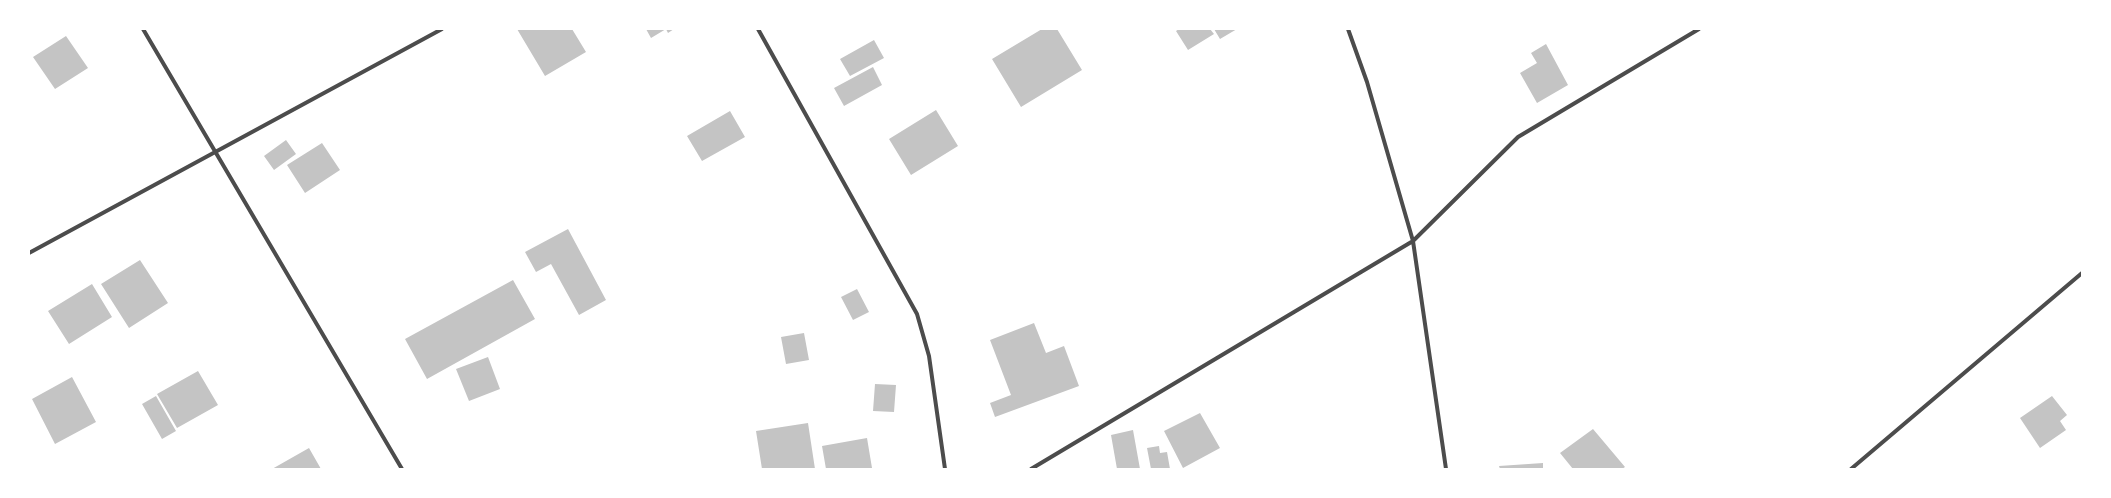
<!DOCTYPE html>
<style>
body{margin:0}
#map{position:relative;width:2111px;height:498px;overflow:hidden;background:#fff;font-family:"IBM Plex Sans",sans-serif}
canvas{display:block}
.frame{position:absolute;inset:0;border:30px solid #fff;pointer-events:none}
</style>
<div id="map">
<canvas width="2111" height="498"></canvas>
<div class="frame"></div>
</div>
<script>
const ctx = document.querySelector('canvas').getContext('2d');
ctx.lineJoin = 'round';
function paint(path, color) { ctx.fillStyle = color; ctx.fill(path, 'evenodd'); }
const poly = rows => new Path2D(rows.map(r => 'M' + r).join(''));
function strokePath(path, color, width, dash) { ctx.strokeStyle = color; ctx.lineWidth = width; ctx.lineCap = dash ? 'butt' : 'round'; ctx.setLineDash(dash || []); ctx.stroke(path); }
const building = poly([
 [517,29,572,29,586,52,545,76],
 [646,29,674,29,668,33,666,29,651,38],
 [1042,29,1057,29,1082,70,1021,107,992,59],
 [1179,29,1210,29,1214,34,1188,50,1176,31],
 [1214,29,1237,29,1220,39],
 [66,36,88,68,55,89,33,57],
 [874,40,884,58,850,76,840,59],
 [1546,44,1568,85,1537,103,1520,73,1537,63,1531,53],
 [873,67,882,85,844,106,834,88],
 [936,110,958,146,911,175,889,139],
 [730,111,745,137,702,161,687,136],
 [286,140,296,154,274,170,264,156],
 [322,143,340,170,305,193,287,165],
 [568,229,606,300,579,315,551,264,536,272,525,252],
 [140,260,168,303,129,328,101,284],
 [513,280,535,319,427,379,405,339],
 [92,284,112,317,69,344,48,311],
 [857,289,869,312,853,320,841,297],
 [1034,323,1046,353,1064,346,1079,386,995,417,990,403,1011,395,990,340],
 [804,333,809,360,786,364,781,337],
 [488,357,500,389,469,401,456,369],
 [198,371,218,405,177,428,157,394],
 [72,377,96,422,55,444,32,399],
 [875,384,896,385,894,412,873,411],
 [156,396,176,431,162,439,142,404],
 [2052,396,2067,415,2060,421,2066,430,2040,448,2020,418],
 [1200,413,1220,448,1183,468,1164,431],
 [808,423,815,469,762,469,756,431],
 [1593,429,1625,467,1622,469,1573,469,1560,453],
 [1133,430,1140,469,1117,469,1111,435],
 [867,438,872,468,826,469,822,446],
 [1159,446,1160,453,1167,452,1170,469,1151,469,1147,448],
 [309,448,321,469,272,469],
 [1543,463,1543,469,1500,469,1499,466]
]);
const minor = poly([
 [143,29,402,469],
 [758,29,917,314,929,356,945,469],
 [1348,29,1367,82,1413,241,1446,469],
 [29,253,442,29],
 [1031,469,1413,241,1518,137,1699,29],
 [1851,469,2082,273]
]);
paint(building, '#c4c4c4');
strokePath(minor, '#4c4c4c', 4);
</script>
